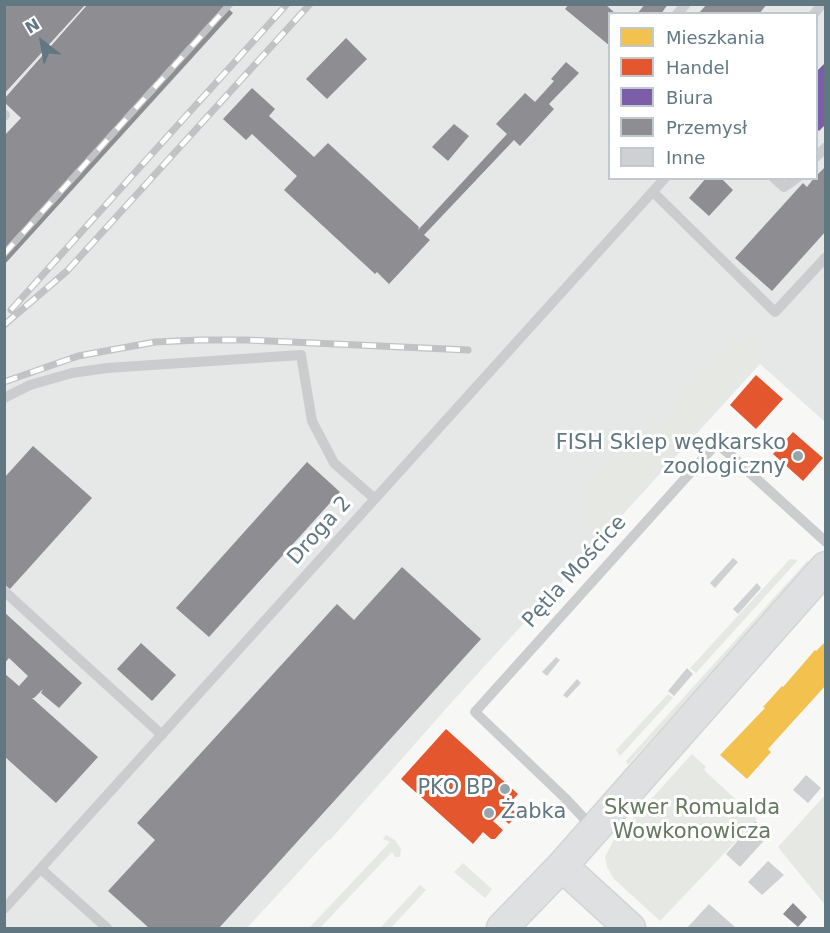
<!DOCTYPE html>
<meta charset="utf-8">
<style>
body{margin:0}
#map{position:relative;width:830px;height:933px;overflow:hidden;background:#f7f7f6;font-family:"DejaVu Sans",sans-serif}
canvas{display:block}
.frame{position:absolute;inset:0;border:6px solid #617782;pointer-events:none}
.legend{position:absolute;left:608px;top:12px;width:210px;height:168px;box-sizing:border-box;background:#fff;border:2px solid #c0c9cd;margin:0;padding:8px 10px;list-style:none;font-size:18px;color:#617782}
.legend li{display:flex;align-items:center;gap:12px;height:30px}
.legend b{width:30px;border:2px solid #c0c9cd}
.north{position:absolute;left:12px;top:12px;width:60px;height:60px;-webkit-text-stroke:4px #fff;paint-order:stroke;rotate:329deg;font-size:16px;font-weight:700;line-height:24px;text-align:center;color:#617782}
.north::after{content:'';display:block;margin:auto;width:21px;height:27px;background:#617782;clip-path:polygon(50% 0,100% 100%,50% 72%,0 100%)}
</style>
<div id="map">
<canvas width="830" height="933"></canvas>
<div class="frame"></div>
<ul class="legend">
<li><b style="height:16px;background:#f2c14e"></b>Mieszkania</li>
<li><b style="height:16px;background:#e4572e"></b>Handel</li>
<li><b style="height:16px;background:#7b5ea7"></b>Biura</li>
<li><b style="height:16px;background:#8d8d92"></b>Przemysł</li>
<li><b style="height:16px;background:#ced0d1"></b>Inne</li>
</ul>
<div class="north">N</div>
</div>
<script>
const ctx = document.querySelector('canvas').getContext('2d');
ctx.lineJoin = 'round';
function paint(path, color) { ctx.fillStyle = color; ctx.fill(path, 'evenodd'); }
const poly = rows => new Path2D(rows.map(r => 'M' + r).join(''));
function strokePath(path, color, width, dash) { ctx.strokeStyle = color; ctx.lineWidth = width; ctx.lineCap = dash ? 'butt' : 'round'; ctx.setLineDash(dash || []); ctx.stroke(path); }
function drawText(font, color, halo, rows, align = 'center') {
  ctx.font = font + ' "DejaVu Sans",sans-serif'; ctx.lineWidth = 6; ctx.setLineDash([]); ctx.textBaseline = 'middle'; ctx.strokeStyle = halo; ctx.fillStyle = color; for (const [text, x, y, turn = 0] of rows) {
    ctx.save(); ctx.translate(x, y); ctx.rotate((+turn || 0) * Math.PI / 180); ctx.textAlign = isNaN(turn) ? turn : align; if (halo) ctx.strokeText(text, 0, 0); ctx.fillText(text, 0, 0); ctx.restore();
  }
}
const built = poly([
 [5,5,825,5,825,422,760,364,452,702,331,839,327,841,247,928,5,928],
 [610,14,816,14,816,178,610,178]
]);
const green = poly([
 [752,334,762,335,750,344,754,355,761,363,738,381,624,506,601,538,584,517,581,501,593,484,595,469,618,455,630,441,665,419,676,403,710,367,744,338],
 [790,559,798,560,696,673,690,668],
 [808,560,809,566,628,765,626,761],
 [668,694,673,698,620,756,616,750],
 [692,754,706,767,704,770,757,819,660,921,614,879,607,867,605,857,613,841],
 [825,795,825,905,778,847],
 [386,835,395,840,401,849,400,857,395,857,392,852,320,928,299,928,310,927,390,842,383,839],
 [463,863,492,889,486,897,485,898,454,872],
 [420,885,426,890,391,928,380,928]
]);
const homes = poly([
 [826,641,826,685,768,749,771,752,747,779,720,755,765,708,763,707,782,686,783,687,815,650,816,651]
]);
const shops = poly([
 [756,375,783,399,756,429,730,405],
 [793,432,823,458,803,481,773,454],
 [446,729,518,794,508,805,515,812,516,816,509,824,499,815,493,821,503,830,495,839,491,839,483,832,473,844,401,779]
]);
const offices = poly([
 [826,62,826,124,819,131,816,128,816,72]
]);
const industry = poly([
 [4,4,86,4,4,94],
 [88,4,223,4,233,13,4,265,4,136,21,118,4,102,4,99],
 [569,4,605,4,616,14,610,14,610,46,565,9],
 [645,4,668,4,661,14,637,14],
 [707,4,767,4,759,14,698,14],
 [346,38,367,59,327,99,306,79],
 [566,62,579,73,549,104,554,109,520,146,514,140,424,235,430,240,389,284,377,272,375,274,284,190,297,176,252,134,246,140,223,119,252,88,275,109,269,116,314,157,328,143,419,227,418,230,507,134,496,124,525,93,535,102,554,81,551,79],
 [454,124,469,136,448,161,432,147],
 [826,166,826,185,824,187,826,189,826,231,772,291,735,258,803,183,807,187,814,178,816,178,816,176],
 [706,178,721,178,733,190,709,216,689,198],
 [33,446,92,498,10,589,4,584,4,478],
 [307,462,340,492,209,637,176,608],
 [402,567,481,639,219,928,149,928,108,891,155,840,137,823,337,604,354,620],
 [4,612,82,683,59,708,41,693,43,689,34,698,32,698,98,757,56,803,4,756,4,673,19,686,28,676,9,658,4,664],
 [141,643,176,675,152,701,117,669],
 [793,903,807,917,798,927,783,914]
]);
const building = poly([
 [733,558,738,562,715,588,710,583],
 [757,583,761,588,738,614,733,609],
 [556,657,560,660,547,676,542,672],
 [687,668,693,674,674,696,668,691],
 [577,679,581,683,567,698,563,695],
 [806,775,821,788,808,803,793,790],
 [755,821,770,834,740,867,726,854],
 [768,861,784,875,762,895,748,882],
 [709,904,736,928,687,928]
]);
const lane = poly([
 [677,14,686,4],
 [814,14,822,4],
 [4,116,5,115],
 [816,157,826,147],
 [774,178,784,187,797,178],
 [653,192,775,312,826,257],
 [4,398,30,385,72,373,107,368,301,355,312,421,334,463,375,499],
 [4,591,162,735],
 [593,828,565,798,475,712,717,443,826,542],
 [41,869,107,928],
 [4,909,665,178]
]);
const secondary = poly([
 [562,866,630,928],
 [502,928,562,866,826,567]
]);
const rail = poly([
 [4,254,230,4],
 [11,310,287,4],
 [4,325,67,271,310,4],
 [4,382,78,356,155,342,200,340,247,340,468,350]
]);
const markers = [
 [798,456,6,"#96a4ab"],
 [505,789,6,"#96a4ab"],
 [489,813,6,"#96a4ab"]
];
const poiNames = [
 ["FISH Sklep wędkarsko",786,444],
 ["zoologiczny",786,468],
 ["PKO BP",493,789],
 ["Żabka",501,813,"left"]
];
const streetNames = [
 ["Droga 2",320,531,-48],
 ["Pętla Mościce",575,572,-48]
];
const parkNames = [
 ["Skwer Romualda",692,809],
 ["Wowkonowicza",692,833]
];
paint(built, '#e6e8e8');
paint(green, '#e6e9e3');
paint(homes, '#f2c14e');
paint(shops, '#e4572e');
paint(offices, '#7b5ea7');
paint(industry, '#8d8d92');
paint(building, '#ced0d1');
strokePath(secondary, '#d3d5d5', 33);
strokePath(lane, '#cbcccd', 10);
strokePath(secondary, '#dfe0e1', 30);
strokePath(rail, '#c1c2c3', 7);
strokePath(rail, '#fff', 4.5, [14]);
for (const [x, y, r, color] of markers) { const dot = new Path2D(); dot.arc(x, y, r, 0, 2 * Math.PI); ctx.fillStyle = color; ctx.fill(dot); strokePath(dot, '#fff', 2); }
drawText('21px', '#617782', '#fff', poiNames, 'right');
drawText('21px', '#617782', '#fff', streetNames);
drawText('21px', '#677960', '#fff', parkNames);
</script>
